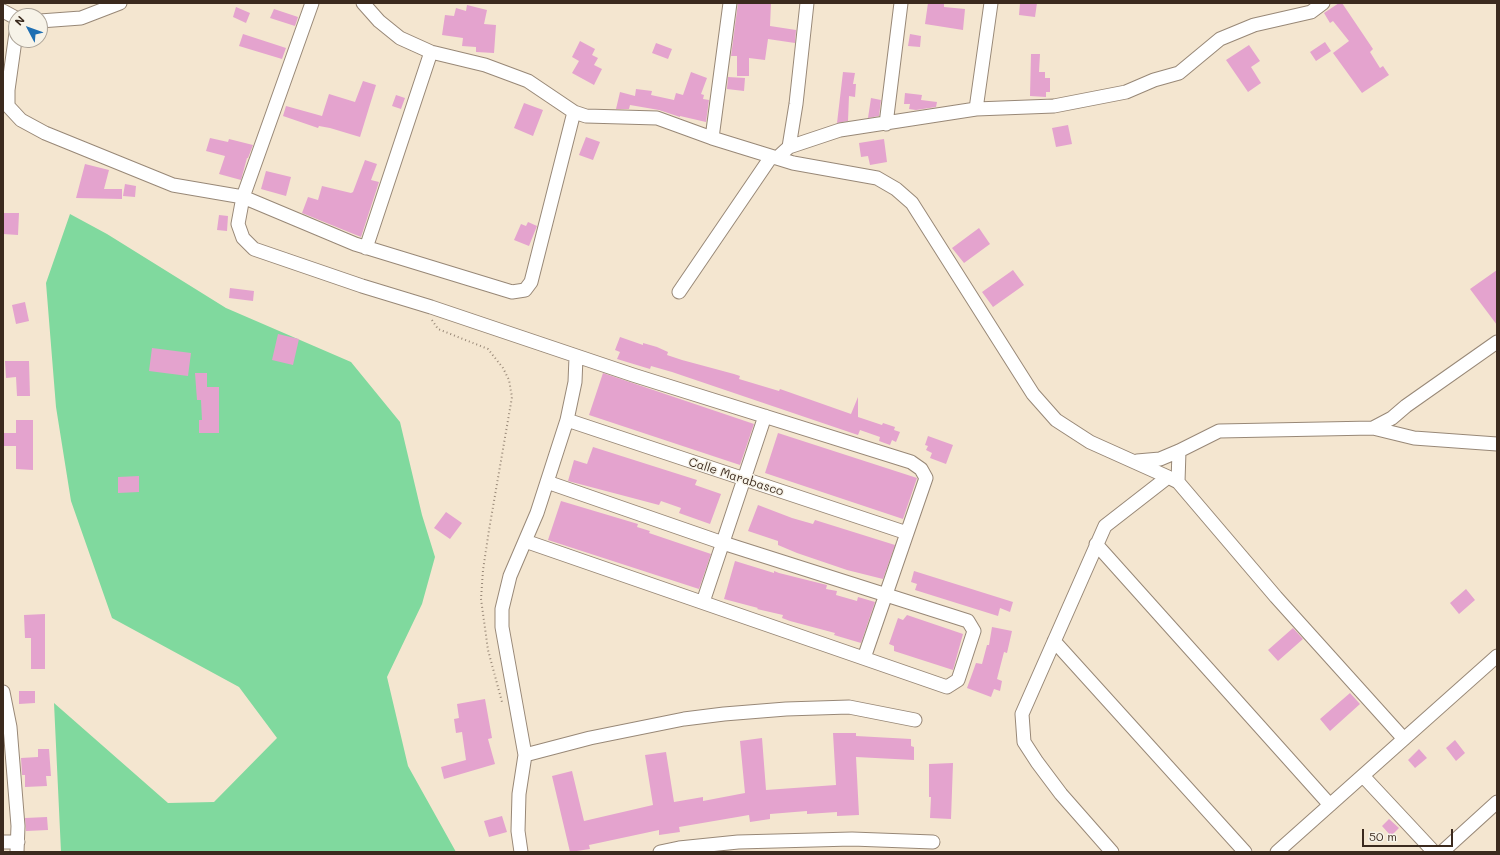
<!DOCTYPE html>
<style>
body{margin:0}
#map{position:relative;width:1500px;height:855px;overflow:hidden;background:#f4e6d0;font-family:Mali,sans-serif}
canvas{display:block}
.frame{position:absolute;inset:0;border:4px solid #3b2a1e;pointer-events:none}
.north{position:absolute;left:8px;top:8px;width:40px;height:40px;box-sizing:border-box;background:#f7f3e8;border:1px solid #aca397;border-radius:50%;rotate:311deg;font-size:11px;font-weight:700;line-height:16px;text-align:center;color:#3b2a1e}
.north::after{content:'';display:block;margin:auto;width:14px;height:18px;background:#1f6fb2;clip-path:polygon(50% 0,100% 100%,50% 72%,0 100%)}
.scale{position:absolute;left:1362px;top:829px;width:91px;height:18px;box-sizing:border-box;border:2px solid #3b2a1e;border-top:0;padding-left:5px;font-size:12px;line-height:14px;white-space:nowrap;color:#3b2a1e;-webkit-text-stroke:3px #f7f3e8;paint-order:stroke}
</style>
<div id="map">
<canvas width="1500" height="855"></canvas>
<div class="frame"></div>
<div class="north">N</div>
<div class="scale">50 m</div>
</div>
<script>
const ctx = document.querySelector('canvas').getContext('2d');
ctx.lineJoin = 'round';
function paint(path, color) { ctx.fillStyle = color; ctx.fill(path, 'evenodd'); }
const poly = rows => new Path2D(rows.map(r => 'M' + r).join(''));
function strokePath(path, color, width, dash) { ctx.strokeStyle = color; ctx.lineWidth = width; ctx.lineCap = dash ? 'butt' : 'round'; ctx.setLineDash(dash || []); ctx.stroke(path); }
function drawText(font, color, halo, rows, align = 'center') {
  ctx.font = font + ' Mali,sans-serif'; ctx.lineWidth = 3; ctx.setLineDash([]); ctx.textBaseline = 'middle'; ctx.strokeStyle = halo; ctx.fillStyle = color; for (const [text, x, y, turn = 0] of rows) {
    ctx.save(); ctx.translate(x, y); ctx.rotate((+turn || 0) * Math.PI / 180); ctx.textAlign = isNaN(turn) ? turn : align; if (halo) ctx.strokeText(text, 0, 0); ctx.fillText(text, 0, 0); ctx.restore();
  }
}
const green = poly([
 [70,214,107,234,226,308,351,362,400,422,422,515,435,557,422,604,387,677,408,766,456,852,61,852,54,703,168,803,214,802,277,738,239,687,112,618,71,501,56,407,46,283]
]);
const building = poly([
 [738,3,771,3,770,26,796,30,795,43,768,39,765,60,749,58,749,76,737,76,737,56,731,56],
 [928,3,944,4,944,7,965,9,963,30,925,24],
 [1020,3,1037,3,1035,17,1019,15],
 [1339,3,1342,3,1373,49,1370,52,1380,68,1383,66,1389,75,1362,93,1333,53,1349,41,1333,21,1330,23,1324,13],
 [467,5,487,10,484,24,496,25,494,53,476,52,476,47,462,46,463,38,442,35,445,15,454,16,456,8,466,11],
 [236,7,250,13,246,23,233,17],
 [274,9,298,17,295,26,270,18],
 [243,34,286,48,282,59,239,46],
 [910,34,921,36,920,47,908,46],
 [580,41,595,49,592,55,598,58,594,65,602,69,594,85,572,73,579,61,572,57],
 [1325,42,1331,51,1316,61,1310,52],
 [656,43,672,49,668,59,652,53],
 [1249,45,1260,61,1251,67,1261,83,1248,92,1226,60],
 [1031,54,1040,54,1039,72,1045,72,1045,78,1050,78,1050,92,1046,92,1046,97,1030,96],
 [691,72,707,78,701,94,704,95,703,99,709,100,706,122,680,116,680,117,659,110,630,105,629,109,616,109,620,92,635,96,636,89,652,91,651,95,674,100,676,93,683,95],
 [843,72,855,73,853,84,856,84,855,97,849,96,848,121,837,123],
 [728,77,745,78,744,91,727,89],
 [363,81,376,85,360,137,330,128,319,126,318,128,283,116,286,106,322,116,329,94,355,102],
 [905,93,922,95,921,100,937,102,936,107,916,110,909,109,910,104,904,104],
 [396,95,405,98,401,109,392,106],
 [871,98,881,100,879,116,868,118],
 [524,103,543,110,533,136,514,128],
 [1068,125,1072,144,1056,147,1052,128],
 [586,137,600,142,593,160,579,155],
 [210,138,228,142,229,139,253,145,248,158,247,158,241,180,219,174,225,156,206,151],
 [884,139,887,162,870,165,868,156,861,157,859,143],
 [365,160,377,164,371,180,379,182,361,237,302,213,308,197,318,200,322,186,351,193,353,192],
 [85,164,109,170,104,189,122,189,122,199,76,198],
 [266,171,291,177,286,196,261,189],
 [125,184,136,186,135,197,123,196],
 [3,213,19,213,18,235,3,234],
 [219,215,228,216,227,231,217,230],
 [528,222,537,226,529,246,514,240,521,224,526,226],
 [979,228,990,244,964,263,952,248],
 [1013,270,1024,285,993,307,982,292],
 [1497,270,1497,325,1470,289],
 [230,288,254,291,253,301,229,298],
 [25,302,29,321,16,324,12,305],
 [278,334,299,339,293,365,272,360],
 [620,337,643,345,643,343,657,347,668,352,667,355,682,360,734,374,740,376,739,379,779,391,780,389,851,414,858,397,858,417,882,425,883,423,895,427,894,430,900,432,896,442,892,440,890,445,879,441,880,437,860,430,858,435,852,433,672,372,651,366,650,369,617,359,620,352,615,350],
 [152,348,191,353,188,376,149,371],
 [5,361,29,361,30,396,17,396,16,377,6,378],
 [195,373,207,373,207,387,219,387,219,433,199,433,199,420,202,420,201,400,197,400],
 [603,373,754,424,740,465,589,415],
 [16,420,33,420,33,470,16,469,16,446,3,446,3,433,16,433],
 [778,433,917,478,903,519,765,473],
 [928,436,953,445,946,464,930,458,932,453,926,450,928,446,925,445],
 [593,447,697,480,695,485,721,494,710,524,679,513,681,508,661,501,659,505,568,481,574,460,587,464],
 [139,476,139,492,118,493,118,477],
 [561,501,638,524,637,527,650,531,649,533,711,554,699,589,548,540],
 [758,505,792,518,813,524,815,520,895,545,883,579,847,570,797,553,778,545,778,541,748,531],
 [446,512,462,523,450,539,434,528],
 [735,561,774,573,774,571,779,573,827,585,826,589,837,591,836,595,857,601,858,597,875,602,861,643,834,635,835,633,790,621,782,618,783,615,757,609,758,608,724,599],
 [914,571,1013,602,1010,612,1000,608,998,616,915,590,917,584,911,582],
 [1466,589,1475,600,1459,614,1450,603],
 [45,614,45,669,31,669,31,638,25,638,24,615],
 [907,615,963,634,953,670,894,651,894,646,889,644,898,618,903,620],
 [992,627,1012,631,1007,653,1004,652,997,679,1002,681,1000,691,994,689,991,697,967,688,976,663,982,664,987,645,989,645],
 [1293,628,1303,639,1278,661,1268,650],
 [19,691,35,691,35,703,19,704],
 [1350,693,1360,704,1330,731,1320,719],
 [485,699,492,738,488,739,495,764,444,779,441,767,466,760,462,732,456,733,454,719,459,718,457,704],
 [833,733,856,733,856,736,911,739,911,746,914,747,914,760,856,757,859,815,837,816,837,812,807,814,807,811,770,814,770,819,750,822,749,815,679,827,680,832,659,835,659,830,589,845,590,849,570,852,552,776,572,771,584,821,653,805,645,755,666,752,674,802,703,797,703,801,745,793,740,741,762,738,766,790,836,785],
 [1455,740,1465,753,1456,761,1446,748],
 [38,749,49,749,51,776,46,776,47,786,25,787,25,775,22,775,21,758,38,757],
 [1419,749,1427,758,1415,768,1408,760],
 [953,763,951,819,930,818,931,797,929,797,929,764],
 [502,816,507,832,489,837,484,821],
 [47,817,48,830,26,831,25,818],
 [1389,819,1399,828,1391,836,1382,826]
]);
const path = poly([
 [432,320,438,329,488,349,503,368,509,380,512,397,489,530,483,570,481,599,488,650,502,702]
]);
const minor = poly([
 [312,3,243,197,238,224,243,238,254,249,362,286,431,307,633,375,911,462,921,469,926,478,864,658],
 [363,3,379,21,400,38,431,52,485,65,528,81,574,112,586,116,657,118,712,138,793,163,877,178,896,189,912,203,1033,394,1056,420,1090,442,1168,477],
 [3,11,16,18],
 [40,21,81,18,120,3],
 [16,33,8,90,8,106,21,120,45,133,173,185,243,197,355,244,512,292,525,290,531,282,574,112],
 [976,109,991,3],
 [886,124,901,3],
 [712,138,730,3],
 [789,147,796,104,807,3],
 [777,158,789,147,840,130,976,109,1054,106,1126,92,1154,80,1179,73,1220,39,1254,25,1311,12,1323,3],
 [366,248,431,52],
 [679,292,771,157],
 [567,420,907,533],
 [1373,428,1392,418,1406,406,1497,342],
 [1137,461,1160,459,1179,451,1219,431,1373,428,1414,438,1497,444],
 [1178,482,1276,597,1404,739],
 [525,541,947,687,958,680,974,631,968,621,723,543,547,482],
 [1096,544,1330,805],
 [703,602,765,416],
 [1054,641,1245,852],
 [3,692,10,727,18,826,17,852],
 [525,755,590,738,684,719,724,714,786,709,849,707,915,720],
 [1363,776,1434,852],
 [3,842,18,842],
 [521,852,518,831,519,794,525,755,502,627,502,609,510,576,537,513,567,420,575,382,576,357],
 [660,852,679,848,738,842,852,839,933,842],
 [1112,852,1061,794,1037,762,1024,742,1022,714,1105,526,1168,477,1178,482,1179,451],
 [1277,852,1497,656],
 [1442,852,1497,802]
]);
const streetNames = [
 ["Calle Marabasco",736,477,18]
];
paint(green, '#80d99e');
paint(building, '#e4a3ce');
strokePath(minor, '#988877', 15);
strokePath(path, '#988877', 2, [1, 3]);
strokePath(minor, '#fff', 13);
drawText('12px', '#3b2a1e', '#f7f3e8', streetNames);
</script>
